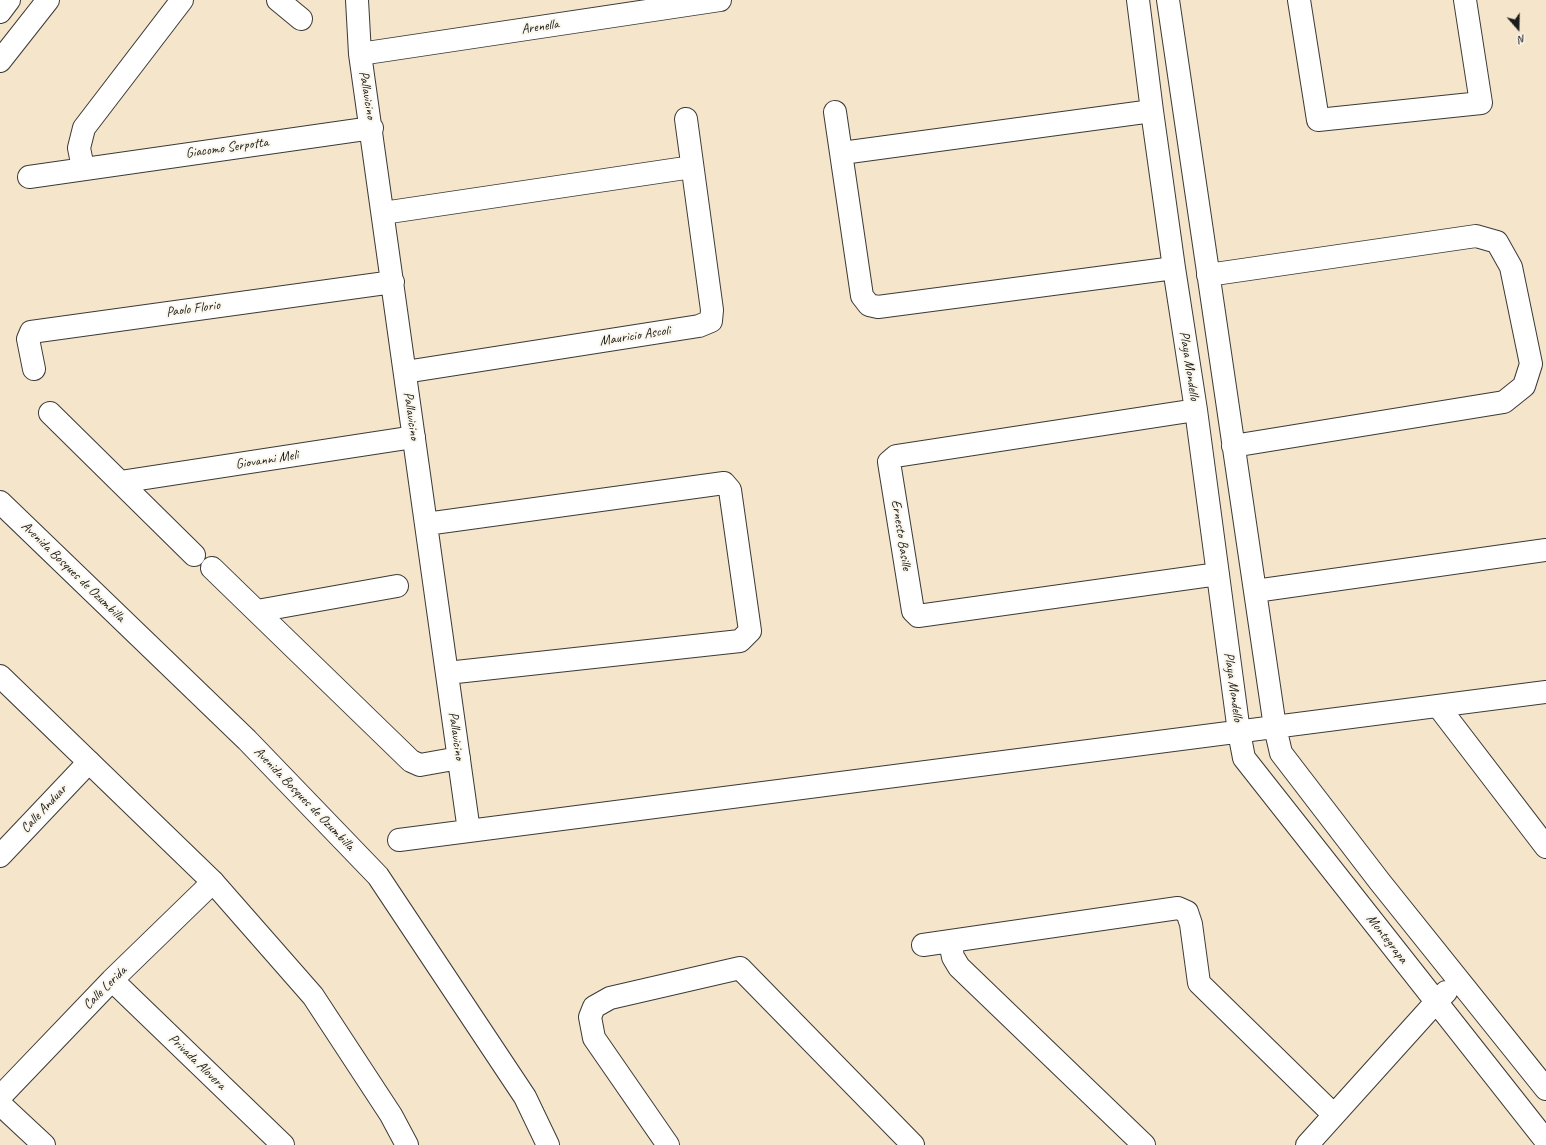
<!DOCTYPE html>
<style>
body{margin:0}
#map{position:relative;width:1546px;height:1145px;overflow:hidden;background:#f4e5cb;font-family:Caveat,sans-serif}
canvas{display:block}
.north{position:absolute;left:1498px;top:8px;width:40px;height:40px;-webkit-text-stroke:3px #fbf7ec;paint-order:stroke;rotate:160deg;font-size:11px;font-weight:700;line-height:16px;text-align:center;color:#1c1c1c}
.north::after{content:'';display:block;margin:auto;width:14px;height:18px;background:#1c1c1c;clip-path:polygon(50% 0,100% 100%,50% 72%,0 100%)}
</style>
<div id="map">
<canvas width="1546" height="1145"></canvas>
<div class="north">N</div>
</div>
<script>
const ctx = document.querySelector('canvas').getContext('2d');
ctx.lineJoin = 'round';
const poly = rows => new Path2D(rows.map(r => 'M' + r).join(''));
function strokePath(path, color, width, dash) { ctx.strokeStyle = color; ctx.lineWidth = width; ctx.lineCap = dash ? 'butt' : 'round'; ctx.setLineDash(dash || []); ctx.stroke(path); }
function drawText(font, color, halo, rows, align = 'center') {
  ctx.font = font + ' Caveat,sans-serif'; ctx.lineWidth = 4; ctx.setLineDash([]); ctx.textBaseline = 'middle'; ctx.strokeStyle = halo; ctx.fillStyle = color; for (const [text, x, y, turn = 0] of rows) {
    ctx.save(); ctx.translate(x, y); ctx.rotate((+turn || 0) * Math.PI / 180); ctx.textAlign = isNaN(turn) ? turn : align; if (halo) ctx.strokeText(text, 0, 0); ctx.fillText(text, 0, 0); ctx.restore();
  }
}
const minor = poly([
 [278,0,301,19],
 [357,0,360,54,469,831],
 [1138,0,1152,111,1174,268,1196,410,1239,732,1244,758,1546,1141],
 [1168,0,1275,727,1281,753,1380,882,1546,1089],
 [1299,0,1318,120,1481,103,1465,0],
 [0,12,9,0],
 [360,54,720,0],
 [0,61,48,0],
 [835,112,862,296,869,305,878,307,1174,268],
 [842,153,1152,111],
 [83,168,79,148,84,128,182,0],
 [29,177,372,128],
 [383,213,692,167],
 [1208,275,1476,236,1497,242,1511,267,1531,364,1524,386,1504,402,1233,446],
 [34,369,28,339,31,332,393,282],
 [405,372,699,326,711,321,712,310,686,119],
 [1196,410,896,456,889,462,913,611,918,616,1218,574],
 [50,413,194,555],
 [120,482,414,437],
 [426,524,724,483,730,490,750,631,740,641,447,673],
 [212,568,411,761,420,765,459,758],
 [1255,591,1546,550],
 [257,611,397,586],
 [1438,706,1546,847],
 [399,840,1546,692],
 [0,856,89,762],
 [950,942,953,957,959,967,1144,1145],
 [923,945,1178,908,1187,912,1191,924,1199,983,1334,1115],
 [112,980,283,1145],
 [0,1097,112,980,213,882],
 [0,1104,44,1145],
 [668,1145,594,1038,590,1017,594,1007,610,998,740,968,913,1145],
 [1307,1145,1436,1002,1446,992]
]);
const major = poly([
 [0,502,247,740,378,876,525,1097,548,1145],
 [0,676,213,882,313,996,391,1115,407,1145]
]);
const streetNames = [
 ["Arenella",540,27,-9],
 ["Pallavicino",367,95,81],
 ["Giacomo Serpotta",227,148,-8],
 ["Paolo Florio",193,309,-8],
 ["Mauricio Ascoli",635,336,-9],
 ["Playa Mondello",1189,366,81],
 ["Pallavicino",411,416,82],
 ["Giovanni Meli",267,460,-9],
 ["Ernesto Basille",901,535,81],
 ["Avenida Bosques de Ozumbilla",73,572,44],
 ["Playa Mondello",1233,687,82],
 ["Pallavicino",456,736,82],
 ["Avenida Bosques de Ozumbilla",304,799,46],
 ["Calle Anduar",44,809,-47],
 ["Montegrapa",1387,939,52],
 ["Calle Lerida",105,988,-45],
 ["Privada Alovera",197,1062,44]
];
strokePath(minor, '#3c3a36', 24);
strokePath(major, '#3c3a36', 24);
strokePath(minor, '#fff', 22);
strokePath(major, '#fff', 22);
drawText('14px', '#1c1c1c', '#fbf7ec', streetNames);
</script>
